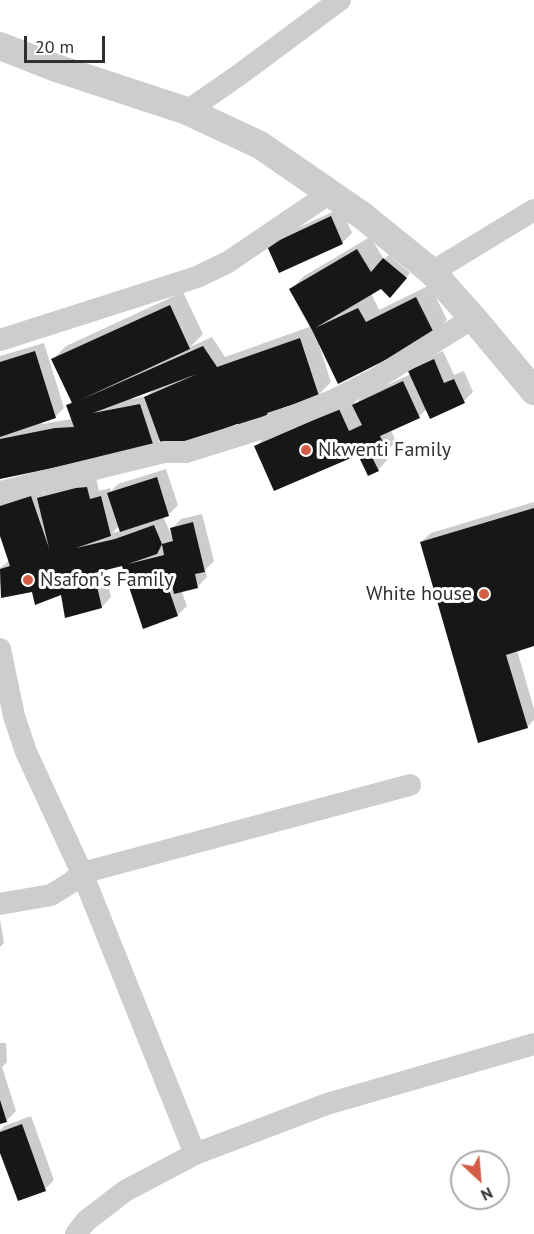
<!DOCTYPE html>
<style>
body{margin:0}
#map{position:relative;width:534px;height:1234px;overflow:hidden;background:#fff;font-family:"PT Sans",sans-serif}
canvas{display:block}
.north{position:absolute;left:450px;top:1150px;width:60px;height:60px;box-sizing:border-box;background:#fff;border:2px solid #acacac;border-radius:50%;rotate:154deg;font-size:16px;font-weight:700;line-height:24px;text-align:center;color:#303030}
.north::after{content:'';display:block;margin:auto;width:21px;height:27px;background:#d45e45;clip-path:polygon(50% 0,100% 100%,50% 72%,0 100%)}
.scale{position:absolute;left:24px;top:36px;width:81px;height:27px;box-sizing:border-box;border:3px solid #303030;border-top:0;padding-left:8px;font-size:18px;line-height:21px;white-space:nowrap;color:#303030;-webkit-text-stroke:4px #fff;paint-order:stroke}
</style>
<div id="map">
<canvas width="534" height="1234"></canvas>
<div class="north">N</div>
<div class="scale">20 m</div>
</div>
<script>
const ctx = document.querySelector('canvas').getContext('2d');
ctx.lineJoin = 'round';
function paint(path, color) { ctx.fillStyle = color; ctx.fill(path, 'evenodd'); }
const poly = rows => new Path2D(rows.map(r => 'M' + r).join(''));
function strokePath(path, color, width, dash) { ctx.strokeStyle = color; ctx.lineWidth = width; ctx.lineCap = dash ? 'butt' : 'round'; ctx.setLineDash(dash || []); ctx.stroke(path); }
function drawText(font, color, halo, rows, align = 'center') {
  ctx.font = font + ' "PT Sans",sans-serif'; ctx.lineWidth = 6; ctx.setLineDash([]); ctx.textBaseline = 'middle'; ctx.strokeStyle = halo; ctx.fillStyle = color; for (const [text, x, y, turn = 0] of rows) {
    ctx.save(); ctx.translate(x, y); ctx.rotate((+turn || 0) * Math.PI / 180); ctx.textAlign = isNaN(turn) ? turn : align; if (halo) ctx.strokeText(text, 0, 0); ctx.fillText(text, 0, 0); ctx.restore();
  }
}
const shadow = poly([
 [341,208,352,233,343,242,280,271,278,237],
 [370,237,384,259,389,255,410,273,395,291,381,287,371,293,379,310,430,285,447,320,434,333,319,345,331,382,318,395,282,407,284,410,236,423,161,439,154,446,0,477,0,356,44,343,64,408,55,417,41,422,42,424,72,419,68,405,72,401,53,359,66,346,183,292,203,334,190,347,212,337,225,357,312,326,291,289,304,276],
 [154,389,147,396,132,399,132,397],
 [443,351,454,375,464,371,473,392,464,401,427,409,419,416,391,430,396,442,384,452,387,460,378,470,359,452,256,446,269,433,352,397,356,404,363,396,411,374,410,371,419,362],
 [166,469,178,505,168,515,163,516,172,537,174,537,172,529,181,519,202,514,214,561,205,570,207,577,198,586,181,590,187,606,178,615,123,564,104,569,111,597,102,607,66,616,62,593,34,590,3,596,0,582,0,568,10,560,0,532,0,502,41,487,43,494,48,490,96,478,99,491,110,488,111,491,118,484],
 [119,526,121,531,112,533],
 [534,502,534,645,517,650,534,709,534,720,527,727,421,542,431,533],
 [0,919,4,943,0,947],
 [0,1043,6,1043,7,1062,2,1067,16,1111,7,1120,0,1122],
 [31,1116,54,1180,45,1189,0,1149,0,1130,4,1126]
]);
const building = poly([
 [331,216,343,244,279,273,267,246],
 [357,249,371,272,383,258,407,278,390,298,381,289,315,328,358,308,366,322,416,297,435,335,338,384,312,330,289,289],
 [170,305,190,349,80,400,203,346,217,367,300,338,319,396,267,413,271,425,237,424,164,452,144,397,197,374,93,413,140,404,154,447,0,479,0,439,55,428,74,427,66,405,72,403,51,359],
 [35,351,56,418,0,437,0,362],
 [434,359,444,383,454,379,465,403,430,419,408,371],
 [403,381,420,418,380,436,388,452,373,459,379,471,368,476,358,455,274,491,254,446,339,409,349,431,362,425,352,405],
 [157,477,169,516,120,532,107,493],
 [87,487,90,499,101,496,111,536,76,548,115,539,154,525,162,544,173,541,170,528,193,522,205,572,195,574,198,588,174,594,172,585,167,584,178,616,143,629,122,566,94,573,102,608,65,618,61,595,35,605,32,592,1,598,0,569,10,566,0,536,0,506,31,496,49,548,37,498,76,488],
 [162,544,164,555,128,564,157,554],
 [534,508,534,646,506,655,528,728,478,743,420,542],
 [0,1100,7,1122,0,1124],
 [22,1124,46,1191,18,1201,0,1153,0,1132]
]);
const minor = poly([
 [187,111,239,75,340,0],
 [432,272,534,210],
 [0,340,197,277,228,262,330,193],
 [0,492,164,452,186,452,266,427,334,400,377,378,473,318],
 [0,649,14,716,26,752,82,873,195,1154],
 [0,904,51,895,72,882,82,873,410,785],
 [76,1234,86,1221,125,1191,195,1154,327,1104,534,1044]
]);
const tertiary = poly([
 [0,46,56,68,187,111,260,145,363,216,432,272,473,318,534,391]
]);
const markers = [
 [306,450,6,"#d45e45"],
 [28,580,6,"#d45e45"],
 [484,594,6,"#d45e45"]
];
const poiNames = [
 ["Nkwenti Family",318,450],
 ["Nsafon's Family",40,580],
 ["White house",472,594,"right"]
];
paint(shadow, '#0003');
paint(building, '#171717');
strokePath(minor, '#cdcdcd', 22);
strokePath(tertiary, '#cdcdcd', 28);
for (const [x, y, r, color] of markers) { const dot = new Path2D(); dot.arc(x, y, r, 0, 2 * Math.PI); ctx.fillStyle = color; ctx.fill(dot); strokePath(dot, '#fff', 2); }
drawText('20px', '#303030', '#fff', poiNames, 'left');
</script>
